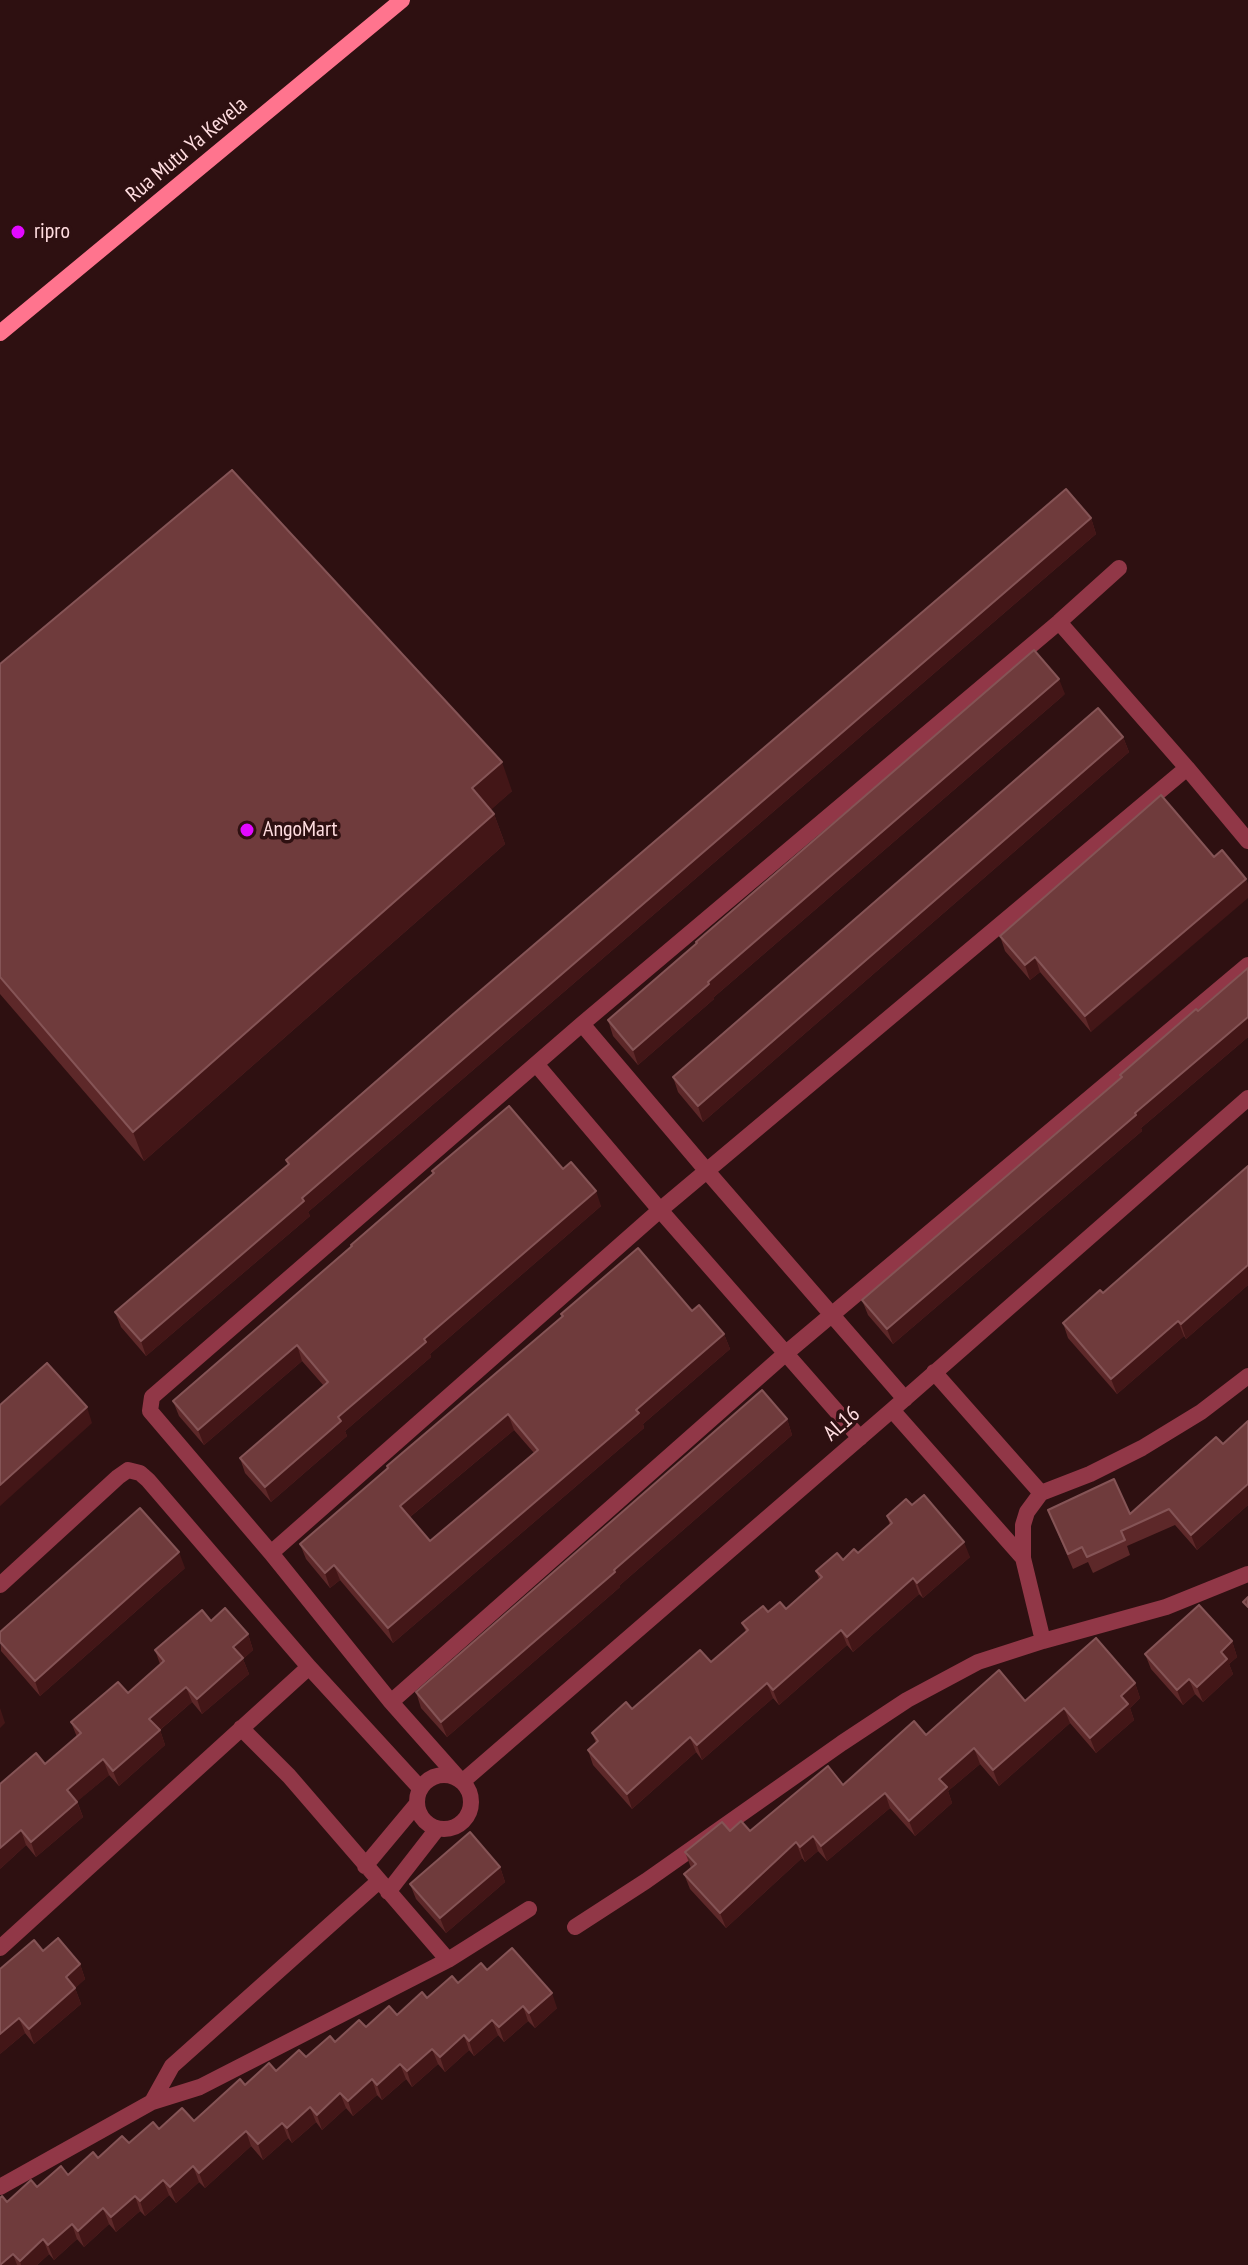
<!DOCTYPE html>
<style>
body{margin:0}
canvas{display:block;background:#2e1011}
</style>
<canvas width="1248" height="2265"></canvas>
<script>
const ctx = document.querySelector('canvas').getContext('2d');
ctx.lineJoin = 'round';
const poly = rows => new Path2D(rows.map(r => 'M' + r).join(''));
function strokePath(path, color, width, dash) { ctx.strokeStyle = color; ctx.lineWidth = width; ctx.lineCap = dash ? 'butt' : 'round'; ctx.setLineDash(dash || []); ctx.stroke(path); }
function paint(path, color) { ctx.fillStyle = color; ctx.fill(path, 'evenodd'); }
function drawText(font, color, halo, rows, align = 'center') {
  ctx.font = font + ' "PT Sans Narrow",sans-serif'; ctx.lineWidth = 7; ctx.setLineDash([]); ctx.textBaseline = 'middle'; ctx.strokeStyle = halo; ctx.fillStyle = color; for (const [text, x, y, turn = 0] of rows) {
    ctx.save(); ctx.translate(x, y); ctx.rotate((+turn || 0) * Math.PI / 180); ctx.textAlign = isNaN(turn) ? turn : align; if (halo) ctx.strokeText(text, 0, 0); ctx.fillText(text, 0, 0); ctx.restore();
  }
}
const street = poly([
 [1119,568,1059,622,582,1024,152,1397,150,1411,271,1553,391,1702,462,1782,892,1410,1248,1098],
 [1059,622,1187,768,1248,841],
 [582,1024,706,1170,905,1399],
 [536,1064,660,1210,860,1438],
 [934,1372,1041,1493],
 [892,1410,1023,1558],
 [271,1553,660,1210,1187,768],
 [0,1585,118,1477,128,1470,140,1473,148,1480,309,1667,420,1788],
 [1043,1641,1023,1558,1023,1525,1027,1512,1041,1493,1090,1474,1142,1448,1201,1412,1248,1376],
 [391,1702,785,1354,1248,965],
 [241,1728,289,1776,448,1960],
 '417 1802a27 27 0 1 1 54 0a27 27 0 1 1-54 0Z',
 [365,1866,416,1805],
 [388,1892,437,1829],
 [575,1927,646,1881,842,1743,907,1700,978,1662,1043,1641,1166,1607,1248,1574],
 [0,1948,309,1667],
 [152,2102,172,2066,379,1881],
 [0,2187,152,2102,200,2087,448,1960,529,1909]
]);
const secondary = poly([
 [0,333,402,0]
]);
const wall = poly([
 [1091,518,1096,534,308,1212,310,1216,146,1356,121,1327,115,1312,288,1165,286,1160],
 [0,664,512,791,490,810,494,814,505,844,144,1161,0,994],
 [1065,694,714,997,714,999,638,1065,613,1036,608,1020],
 [1123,737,1129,752,703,1122,678,1092,673,1077],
 [1161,795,1091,1032,1040,972,1030,980,1005,951,1000,936],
 [1248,968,1248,1037,1141,1128,1142,1131,893,1344,868,1315,862,1300,1121,1078,1120,1075],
 [1248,1166,1248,1285,1186,1339,1184,1336,1117,1394,1068,1338,1063,1323,1103,1293],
 [563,1169,601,1206,430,1354,431,1357,345,1431,347,1436,271,1502,245,1473,240,1458,324,1386,302,1361,204,1445,179,1416,173,1401,352,1247,433,1174,432,1171],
 [692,1311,724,1334,730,1349,643,1424,644,1428,393,1643,340,1580,330,1588,306,1559,300,1544,388,1469,387,1466,562,1317,561,1314],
 [514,1430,534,1453,430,1541,410,1517],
 [787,1419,792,1435,620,1585,620,1587,447,1737,421,1708,416,1692],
 [1248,1421,1248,1505,1197,1550,1175,1525,1127,1546,1130,1555,1093,1573,1088,1562,1073,1569,1048,1510,1130,1514,1223,1444],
 [912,1505,970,1557,923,1598,919,1594,853,1652,847,1645,779,1705,773,1698,702,1760,696,1752,632,1809,593,1765,588,1750,596,1743,592,1733,711,1662,746,1632,742,1623,768,1612,786,1609,819,1579,816,1571,858,1553,890,1525,887,1516],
 [185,1568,40,1696,1,1651,0,1632],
 [211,1621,248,1634,253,1650,243,1659,249,1674,202,1714,192,1702,160,1730,165,1745,119,1786,109,1775,77,1801,83,1817,36,1857,26,1845,0,1869,45,1764,77,1737,71,1722,128,1693,160,1664,155,1650],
 [1232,1641,1237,1657,1229,1664,1233,1674,1203,1702,1195,1694,1183,1705,1151,1669,1145,1654],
 [1135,1683,1140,1698,1130,1708,1134,1720,1096,1753,1070,1723,999,1786,980,1764,948,1791,952,1803,915,1836,890,1808,827,1861,818,1851,805,1862,802,1858,726,1928,690,1889,684,1874,691,1868,685,1852,730,1831,750,1831,843,1785,926,1735,1025,1701],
 [500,1867,505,1882,446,1933,416,1899,410,1884],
 [43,1951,80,1964,85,1979,75,1988,81,2004,34,2044,25,2033,0,2054],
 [487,1970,557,2008,535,2028,528,2021,504,2042,498,2035,474,2056,469,2050,445,2072,438,2064,412,2087,406,2079,382,2100,377,2095,353,2116,346,2108,322,2130,316,2122,292,2143,288,2138,263,2160,251,2146,205,2188,199,2182,176,2203,169,2195,145,2216,140,2211,116,2232,109,2224,84,2247,77,2239,54,2260,49,2254,37,2265,0,2265,7,2202,68,2175,98,2158,159,2129,194,2121,245,2085,306,2057,335,2042,397,2015,427,1998]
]);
const shadedWall = poly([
 [1091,518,1096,534,308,1212,310,1216,146,1356,141,1341,302,1198],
 [1059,679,1065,694,714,997,714,999,638,1065,633,1050,708,982],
 [1123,737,1129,752,703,1122,698,1106],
 [502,762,512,791,483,817,472,788],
 [494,814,505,844,144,1161,133,1132],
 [1246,879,1248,884,1248,898,1091,1032,1085,1016],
 [1035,957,1040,972,1030,980,1025,965],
 [1248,1017,1248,1037,1141,1128,1142,1131,893,1344,887,1329,1135,1113],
 [596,1191,601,1206,430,1354,431,1357,345,1431,347,1436,271,1502,265,1487,338,1417,424,1339],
 [1248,1265,1248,1285,1186,1339,1181,1324],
 [1178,1321,1184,1336,1117,1394,1111,1379],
 [724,1334,730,1349,643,1424,644,1428,393,1643,388,1628],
 [297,1345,302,1361,204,1445,198,1430],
 [87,1407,92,1423,0,1506,0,1485],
 [508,1414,514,1430,405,1521,400,1506],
 [787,1419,792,1435,620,1585,620,1587,447,1737,441,1722],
 [1248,1484,1248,1505,1197,1550,1191,1535],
 [964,1542,970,1557,923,1598,917,1583],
 [179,1552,185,1568,40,1696,35,1681],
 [334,1565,340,1580,330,1588,325,1573],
 [913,1578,919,1594,853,1652,847,1637],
 [841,1630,847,1645,779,1705,773,1690],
 [248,1634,253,1650,243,1659,249,1674,202,1714,197,1699,233,1647],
 [1232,1641,1237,1657,1229,1664,1233,1674,1203,1702,1197,1687,1221,1652],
 [1189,1679,1195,1694,1183,1705,1177,1690],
 [767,1683,773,1698,702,1760,697,1745],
 [1135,1683,1140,1698,1130,1708,1134,1720,1096,1753,1090,1738,1121,1696],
 [186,1687,192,1702,155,1734,149,1719],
 [0,1708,5,1723,0,1728],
 [1064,1708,1070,1723,999,1786,993,1770],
 [160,1730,165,1745,119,1786,113,1771],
 [690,1737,696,1752,632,1809,627,1794],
 [974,1748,980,1764,948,1791,952,1803,915,1836,909,1821,939,1779],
 [103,1759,109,1775,73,1805,67,1790],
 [885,1793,890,1808,827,1861,821,1846],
 [77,1802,83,1817,36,1857,31,1842],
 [21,1830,26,1845,0,1869,0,1848],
 [813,1836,818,1851,805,1862,800,1847],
 [796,1842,802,1858,726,1928,720,1913],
 [500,1867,505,1882,446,1933,440,1918],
 [80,1964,85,1979,71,1992,66,1977],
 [75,1988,81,2004,34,2044,29,2029],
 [552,1993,557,2008,535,2028,529,2013],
 [523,2006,528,2021,504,2042,499,2027],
 [19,2018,25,2033,0,2054,0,2034],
 [492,2020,498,2035,474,2056,469,2041],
 [464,2035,469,2050,445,2072,440,2057],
 [432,2049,438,2064,412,2087,407,2071],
 [400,2064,406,2079,382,2100,377,2085],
 [372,2079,377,2095,353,2116,348,2101],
 [340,2093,346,2108,322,2130,317,2115],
 [310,2107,316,2122,292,2143,287,2128],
 [282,2123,288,2138,263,2160,258,2144],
 [246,2131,251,2146,205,2188,199,2173],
 [193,2166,199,2182,176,2203,170,2187],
 [163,2180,169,2195,145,2216,140,2201],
 [135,2196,140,2211,116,2232,111,2217],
 [103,2208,109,2224,84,2247,78,2231],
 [72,2224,77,2239,54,2260,48,2245],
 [43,2239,49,2254,37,2265,21,2265,20,2261],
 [13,2254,17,2265,0,2265]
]);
const building = poly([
 [232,470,502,762,472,788,494,814,133,1132,0,977,0,664,232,470],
 [1066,489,1091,518,302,1198,304,1201,141,1341,115,1312,289,1164,286,1160,459,1009,1066,489],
 [1034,650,1059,679,708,982,709,984,633,1050,608,1020,697,943,696,942,1034,650],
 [1098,708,1123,737,698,1106,673,1077,1098,708],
 [1161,795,1214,857,1222,850,1246,879,1085,1016,1035,957,1025,965,1000,936,1161,795],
 [1248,968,1248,1017,1135,1113,1136,1115,887,1329,862,1300,1122,1077,1120,1075,1196,1009,1198,1011,1248,968],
 [509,1106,563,1169,571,1162,596,1191,424,1339,426,1342,338,1417,341,1421,265,1487,240,1458,328,1382,297,1345,198,1430,173,1401,352,1246,351,1245,434,1173,432,1171,509,1106],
 [1248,1166,1248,1265,1181,1324,1178,1321,1111,1379,1063,1323,1100,1290,1103,1293,1248,1166],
 [638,1248,692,1311,699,1305,724,1334,636,1410,639,1413,388,1628,334,1565,325,1573,300,1544,388,1468,387,1466,563,1316,561,1314,638,1248],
 [508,1414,538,1450,430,1541,400,1506,508,1414],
 [47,1363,87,1407,0,1485,0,1405,47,1363],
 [762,1390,787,1419,614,1570,615,1572,441,1722,416,1692,762,1390],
 [1248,1421,1248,1484,1191,1535,1169,1509,1121,1531,1125,1540,1087,1557,1082,1547,1068,1554,1048,1510,1114,1479,1130,1514,1216,1437,1223,1444,1248,1421],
 [924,1495,964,1542,917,1583,913,1578,847,1637,841,1630,773,1690,767,1683,697,1745,690,1737,627,1794,588,1750,598,1741,592,1733,626,1702,632,1709,700,1650,711,1662,748,1630,742,1623,763,1606,768,1612,780,1602,786,1609,822,1577,816,1571,837,1553,843,1560,854,1549,858,1553,892,1523,887,1516,906,1499,912,1505,924,1495],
 [140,1508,179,1552,35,1681,0,1642,0,1632,140,1508],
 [1248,1597,1248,1607,1243,1602,1248,1597],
 [1199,1605,1232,1641,1221,1652,1227,1659,1197,1687,1189,1679,1177,1690,1145,1654,1199,1605],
 [225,1608,248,1634,233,1647,243,1658,197,1699,186,1687,149,1719,160,1730,113,1771,103,1759,67,1790,77,1802,31,1842,21,1830,0,1848,0,1784,36,1753,45,1764,81,1733,71,1722,118,1682,128,1693,164,1661,155,1650,202,1610,211,1621,225,1608],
 [1096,1638,1135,1683,1121,1696,1128,1704,1090,1738,1064,1708,993,1770,974,1748,939,1779,947,1787,909,1821,885,1793,821,1846,813,1836,800,1847,796,1842,720,1913,684,1874,696,1864,685,1852,722,1822,730,1831,741,1821,750,1831,828,1766,843,1785,914,1721,926,1735,999,1670,1025,1701,1096,1638],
 [470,1832,500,1867,440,1918,410,1884,470,1832],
 [58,1938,80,1964,66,1977,75,1988,29,2029,19,2018,0,2034,0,1969,34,1940,43,1951,58,1938],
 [512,1948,552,1993,529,2013,523,2006,499,2027,492,2020,469,2041,464,2035,440,2057,432,2049,407,2071,400,2064,377,2085,372,2079,348,2101,340,2093,317,2115,310,2107,287,2128,282,2123,258,2144,246,2131,199,2173,193,2166,170,2187,163,2180,140,2201,135,2196,111,2217,103,2208,78,2231,72,2224,48,2245,43,2239,20,2261,13,2254,0,2265,0,2198,2,2196,7,2202,31,2180,37,2187,61,2166,68,2175,93,2152,98,2158,122,2136,129,2143,153,2122,159,2129,182,2108,194,2121,240,2079,245,2085,269,2063,276,2071,299,2050,306,2057,330,2036,335,2042,359,2020,366,2027,389,2006,397,2015,422,1992,427,1998,452,1976,458,1983,481,1963,487,1970,512,1948]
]);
const markers = [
 [18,232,8,"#e209ff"],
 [247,830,8,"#e209ff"]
];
const streetNames = [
 ["Rua Mutu Ya Kevela",187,150,-40],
 ["AL16",842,1424,-41]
];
const poiNames = [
 ["ripro",34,232],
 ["AngoMart",263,830]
];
strokePath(street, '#913747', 16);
strokePath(secondary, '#ff748e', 16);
paint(wall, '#5d2829');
paint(shadedWall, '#431617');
paint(building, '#6f3b3c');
strokePath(building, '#855456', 2);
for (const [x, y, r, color] of markers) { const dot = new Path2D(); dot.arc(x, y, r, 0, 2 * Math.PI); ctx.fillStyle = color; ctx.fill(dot); strokePath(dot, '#2e1011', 3); }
drawText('22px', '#ffdde0', '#2e1011', streetNames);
drawText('22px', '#ffdde0', '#2e1011', poiNames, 'left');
</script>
